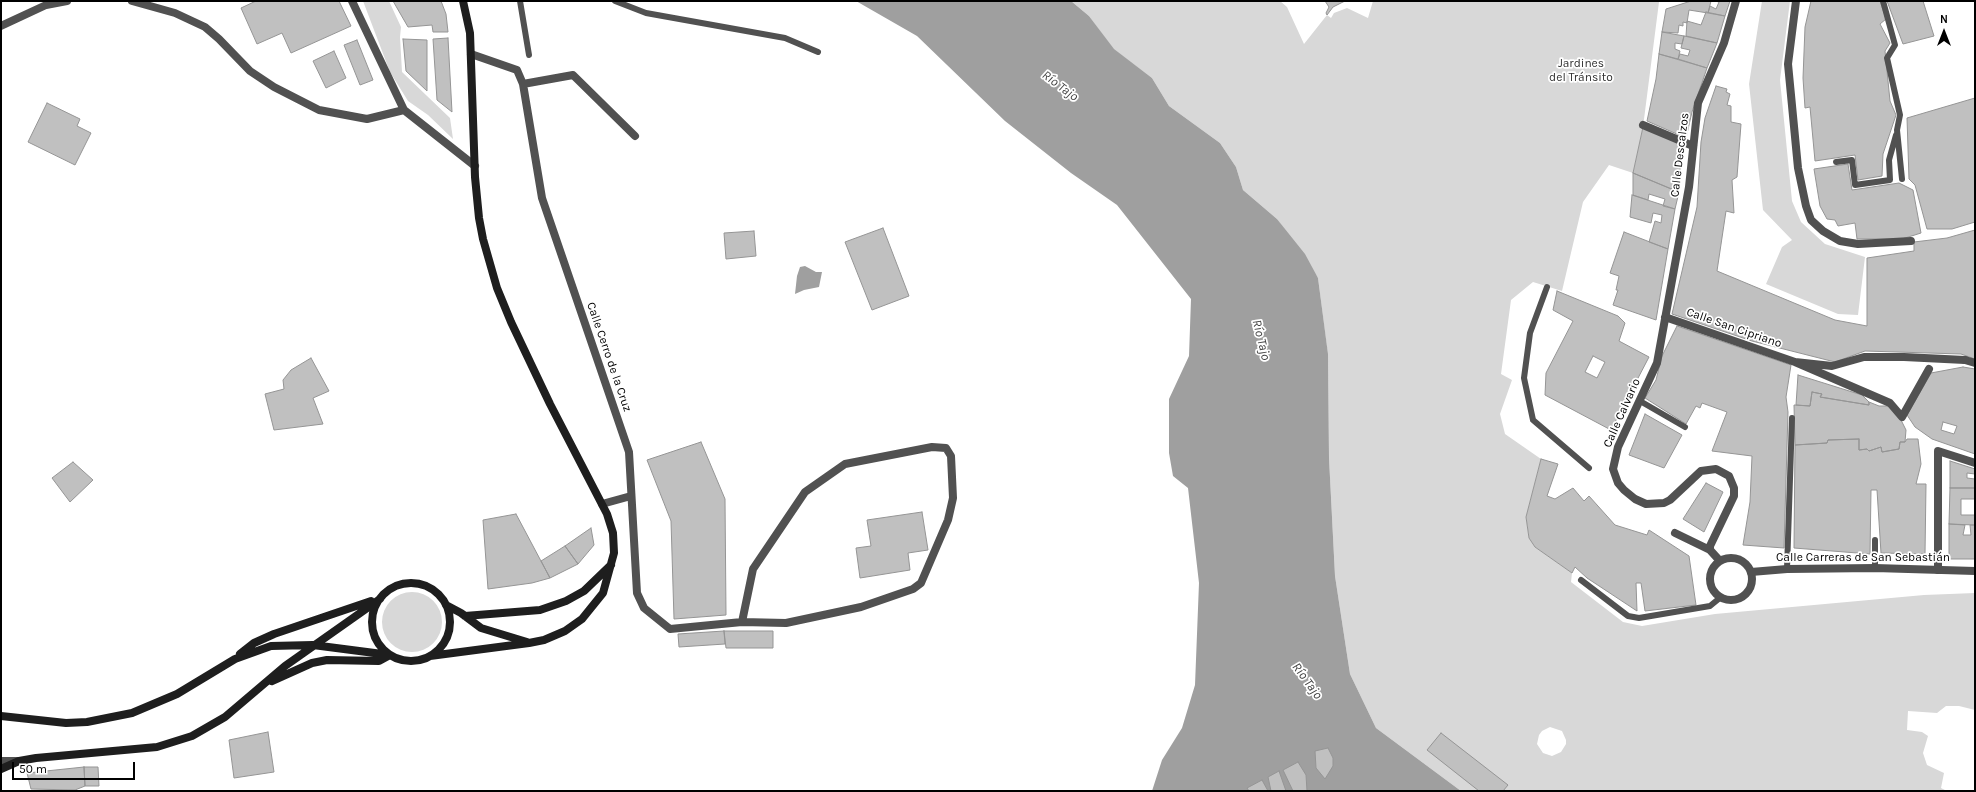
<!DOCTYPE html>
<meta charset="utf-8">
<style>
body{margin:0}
#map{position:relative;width:1976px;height:792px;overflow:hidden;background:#fff;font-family:Karla,sans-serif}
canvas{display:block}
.frame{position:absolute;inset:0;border:2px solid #000;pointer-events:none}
.north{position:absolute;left:1924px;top:12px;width:40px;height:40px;-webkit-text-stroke:3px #fff;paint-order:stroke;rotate:0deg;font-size:11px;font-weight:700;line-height:16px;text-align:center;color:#000}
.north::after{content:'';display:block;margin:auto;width:14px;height:18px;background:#000;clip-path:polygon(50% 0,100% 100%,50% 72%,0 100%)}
.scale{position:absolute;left:12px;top:762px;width:123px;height:18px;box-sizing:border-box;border:2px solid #000;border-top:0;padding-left:5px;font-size:12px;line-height:14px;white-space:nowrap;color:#000;-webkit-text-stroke:3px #fff;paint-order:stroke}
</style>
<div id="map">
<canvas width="1976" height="792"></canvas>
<div class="frame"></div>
<div class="north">N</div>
<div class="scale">50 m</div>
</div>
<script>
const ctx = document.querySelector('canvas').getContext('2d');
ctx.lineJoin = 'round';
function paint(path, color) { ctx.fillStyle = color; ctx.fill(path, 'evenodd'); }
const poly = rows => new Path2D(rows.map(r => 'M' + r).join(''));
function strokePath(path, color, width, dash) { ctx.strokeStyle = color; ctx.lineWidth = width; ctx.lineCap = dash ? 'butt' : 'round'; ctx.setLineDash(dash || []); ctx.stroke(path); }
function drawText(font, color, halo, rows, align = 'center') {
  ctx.font = font + ' Karla,sans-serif'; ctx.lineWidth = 3.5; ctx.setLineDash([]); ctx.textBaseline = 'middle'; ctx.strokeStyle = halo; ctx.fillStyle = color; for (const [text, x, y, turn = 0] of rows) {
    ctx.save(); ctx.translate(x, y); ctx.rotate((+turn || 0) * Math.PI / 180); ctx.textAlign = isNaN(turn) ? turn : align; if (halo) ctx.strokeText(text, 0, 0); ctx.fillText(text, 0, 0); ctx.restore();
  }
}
const green = poly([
 [363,1,389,1,401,27,400,37,402,72,450,118,453,139,428,115,408,101,390,72],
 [1071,1,1280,1,1287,7,1304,44,1327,15,1331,18,1334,13,1347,8,1368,18,1373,1,1663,1,1659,2,1643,127,1633,173,1609,165,1583,202,1562,291,1533,282,1511,300,1501,374,1512,380,1500,414,1505,434,1541,459,1526,517,1529,538,1535,547,1572,573,1571,582,1623,622,1642,626,1715,614,1924,595,1975,593,1975,710,1959,706,1946,706,1937,713,1908,711,1907,730,1922,732,1928,736,1923,753,1927,765,1944,773,1941,788,1947,791,1461,791,1376,728,1350,674,1335,576,1329,458,1328,355,1318,278,1277,219,1243,190,1236,167,1220,143,1169,106,1152,78,1113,49,1089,16],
 [1550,727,1562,731,1566,740,1566,744,1561,752,1552,756,1543,753,1537,744,1539,735,1542,731],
 [1762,1,1790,1,1780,80,1792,201,1801,222,1825,244,1865,257,1858,315,1838,314,1766,284,1782,247,1792,240,1763,210,1749,84],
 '382 622a30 30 0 1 1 60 0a30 30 0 1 1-60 0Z'
]);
const water = poly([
 [856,1,1071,1,1089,16,1114,49,1152,78,1169,106,1220,143,1236,167,1243,190,1277,219,1305,254,1318,278,1328,354,1329,458,1335,576,1350,674,1376,728,1461,791,1152,791,1162,760,1182,728,1195,685,1199,583,1188,488,1173,476,1169,453,1169,399,1189,356,1191,299,1117,205,1071,173,1005,121,917,36],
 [805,266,816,272,822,272,819,287,804,290,795,294,797,276,800,267]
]);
const building = poly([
 [256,1,339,1,351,26,291,53,282,33,257,44,241,8,256,1],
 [393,1,441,1,446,14,448,32,433,32,432,25,408,27,393,1],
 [1325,1,1345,1,1333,7,1327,15,1326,13,1329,7,1325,1],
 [1691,1,1711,1,1708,13,1689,10,1687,23,1683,22,1683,26,1679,25,1678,33,1662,32,1666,9,1691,1],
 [1715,1,1730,1,1725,16,1708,13,1710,6,1716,9,1719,2,1715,1],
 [1811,1,1880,1,1886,19,1880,24,1890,43,1885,51,1890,101,1896,115,1883,154,1882,176,1858,180,1855,155,1815,161,1810,107,1805,108,1803,78,1805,27,1811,1],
 [1887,1,1923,1,1934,36,1903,44,1887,1],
 [1706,12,1725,16,1717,43,1686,36,1687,21,1701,25,1706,12],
 [1662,32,1684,36,1682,44,1675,43,1675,49,1680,51,1678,59,1659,54,1662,32],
 [1684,36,1717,43,1707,68,1678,59,1680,54,1688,56,1690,50,1681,48,1684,36],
 [448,38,452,112,437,100,433,39,448,38],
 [403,39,427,40,427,91,406,71,403,39],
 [357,40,373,80,360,85,344,45,357,40],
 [334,51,346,78,326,88,313,61,334,51],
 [1659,54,1707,68,1692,112,1686,138,1647,121,1656,79,1659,54],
 [1716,86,1727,89,1726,92,1730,94,1727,105,1731,106,1731,122,1741,124,1737,177,1732,180,1734,213,1726,211,1717,271,1835,320,1867,326,1867,258,1914,251,1914,242,1947,238,1975,230,1975,359,1961,354,1865,351,1835,362,1752,341,1672,314,1697,207,1701,142,1705,118,1716,86],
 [1975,98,1975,222,1952,229,1927,229,1915,185,1909,179,1907,118,1975,98],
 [47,103,80,119,77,126,91,133,75,165,28,142,47,103],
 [1643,127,1685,142,1676,191,1633,173,1643,127],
 [1848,164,1852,190,1899,183,1913,190,1921,233,1902,239,1857,239,1855,223,1838,226,1835,220,1827,219,1820,206,1814,169,1848,164],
 [1633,173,1679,192,1675,209,1663,206,1665,199,1649,194,1648,200,1633,195,1633,173],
 [1632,195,1675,209,1668,249,1649,242,1655,221,1661,223,1662,215,1653,213,1651,223,1630,217,1632,195],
 [883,228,909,296,872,310,845,242,883,228],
 [754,231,756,256,726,259,724,233,754,231],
 [1624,232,1668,249,1656,320,1613,305,1618,290,1616,290,1619,276,1610,273,1624,232],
 [1557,291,1618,316,1625,323,1619,341,1649,357,1611,430,1545,395,1546,373,1573,321,1553,310,1557,291],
 [1593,356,1605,362,1597,378,1585,372,1593,356],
 [1677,326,1791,365,1786,397,1788,412,1784,548,1743,545,1750,502,1752,456,1712,451,1727,412,1702,403,1700,408,1696,406,1686,424,1645,398,1656,380,1662,356,1677,326],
 [311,358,329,391,313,398,323,424,274,430,265,394,284,389,283,380,291,370,311,358],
 [1963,367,1975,369,1975,454,1932,439,1915,427,1907,415,1931,373,1963,367],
 [1943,422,1957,426,1954,434,1941,430,1943,422],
 [1798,375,1862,395,1869,402,1869,405,1820,397,1822,394,1812,392,1810,406,1796,405,1798,375],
 [1812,392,1822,394,1820,397,1869,405,1869,402,1879,406,1889,406,1902,422,1906,430,1905,442,1900,442,1899,449,1882,452,1881,447,1869,451,1867,449,1859,450,1859,439,1828,440,1827,443,1795,445,1794,405,1810,406,1812,392],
 [1645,414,1682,435,1664,468,1629,455,1645,414],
 [1859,439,1859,450,1867,449,1869,451,1881,447,1882,452,1899,449,1900,442,1905,442,1907,439,1918,439,1921,464,1916,484,1926,484,1925,554,1881,553,1877,490,1871,490,1870,554,1794,548,1795,445,1827,443,1828,440,1859,439],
 [701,442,725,499,726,615,674,619,671,521,647,460,701,442],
 [1541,459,1558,464,1547,496,1555,499,1573,488,1584,501,1589,496,1615,525,1647,535,1649,530,1689,556,1696,605,1645,611,1641,583,1636,583,1637,611,1587,578,1575,567,1572,573,1535,547,1529,538,1526,517,1541,459],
 [1950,461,1975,469,1975,474,1967,473,1967,478,1975,479,1975,488,1950,488,1950,461],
 [73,462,93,480,70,502,52,478,73,462],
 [1706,483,1723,492,1704,532,1683,519,1706,483],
 [1950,488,1975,488,1975,499,1961,499,1961,515,1975,515,1975,525,1949,524,1950,488],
 [922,512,928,550,908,553,910,570,860,578,856,548,871,546,867,520,922,512],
 [516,514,550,578,532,583,488,589,483,520,516,514],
 [1949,524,1965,525,1963,535,1971,535,1970,525,1975,525,1975,559,1949,559,1949,524],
 [591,528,594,545,578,564,565,546,591,528],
 [565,546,578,564,550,578,541,561,565,546],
 [724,631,725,644,679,647,678,634,724,631],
 [724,631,773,631,773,648,726,648,724,631],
 [268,732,274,772,234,778,229,740,268,732],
 [1441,733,1508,785,1503,791,1479,791,1427,750,1441,733],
 [1328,748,1333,758,1333,766,1325,779,1316,768,1315,751,1328,748],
 [1298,762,1306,775,1307,791,1293,791,1283,770,1298,762],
 [84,767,85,786,75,790,31,789,27,773,84,767],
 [84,767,98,767,99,786,85,786,84,767],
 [1279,771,1286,791,1271,791,1268,777,1279,771],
 [1262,780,1268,791,1249,791,1247,788,1262,780]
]);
const service = poly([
 [520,1,529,55],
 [615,1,646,13,785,38,818,52],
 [1883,1,1895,45,1887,58,1900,115,1897,130,1902,179],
 [1836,162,1852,160,1855,185,1890,180,1889,160,1896,135],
 [1547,287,1530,333,1524,378,1533,420,1589,468],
 [1640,401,1685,427],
 [1875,540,1875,568],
 [1787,569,1792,418],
 [1581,580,1628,616,1639,618,1710,606,1721,597]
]);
const pedestrian = poly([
 [1643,125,1693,146],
 [1965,360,1975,363]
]);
const minor = poly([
 [132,1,175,13,205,27,219,39,250,71,274,87,319,110,367,119,404,110],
 [352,1,404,110,475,166],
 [1796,1,1788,64,1798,168,1806,206,1811,220,1823,231,1840,241,1858,244,1911,241],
 [1,26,46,5,67,1],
 [471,54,517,70,523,84,542,198,629,452,637,593,644,608,670,629,742,622,786,623,861,607,913,589,921,583,948,520,953,498,951,456,946,448,932,447,845,464,805,492,753,569,742,622],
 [523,84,573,75,635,136],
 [1665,317,1795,362],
 [1929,369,1902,417,1890,403,1795,362,1832,366,1864,357,1904,357,1965,360],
 [602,504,631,496],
 [1675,533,1710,550],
 '1710 579a21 21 0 1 1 42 0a21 21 0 1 1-42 0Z',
 [1720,561,1710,550,1710,546,1734,496,1734,488,1729,476,1716,469,1701,471,1670,500,1664,503,1646,504,1635,499,1624,490,1618,483,1613,469,1618,447,1657,363,1689,187,1698,103,1724,43,1736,1],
 [1938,570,1938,451,1975,463],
 [1,761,18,761]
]);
const tertiary = poly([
 [1751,572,1787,569,1875,568,1975,571]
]);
const secondary = poly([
 '372 622a39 39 0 1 1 78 0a39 39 0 1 1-78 0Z',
 [446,605,461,613,481,628,527,642],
 [465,616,540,610,566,601,584,591,611,565],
 [240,654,254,643,274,634,371,601],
 [430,656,529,643,544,640,565,631,582,619,603,593,614,553,613,533,607,514,550,404,511,322,497,288,483,239,479,218,475,177,470,33,463,1],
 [272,681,312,663,327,660,379,661,390,655],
 [1,716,66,723,87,722,132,713,177,694,235,659,271,646,313,645,390,655],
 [1,769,19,761,36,758,157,747,192,736,225,717,285,666,380,599]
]);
const parkNames = [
 ["Jardines",1581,64],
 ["del Tránsito",1581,78]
];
const streetNames = [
 ["Calle Descalzos",1680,155,-83],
 ["Calle San Cipriano",1734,328,19],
 ["Calle Cerro de la Cruz",609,357,71],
 ["Calle Calvario",1622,413,-66],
 ["Calle Carreras de San Sebastián",1863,558]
];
const waterNames = [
 ["Río Tajo",1060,86,37],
 ["Río Tajo",1261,340,76],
 ["Río Tajo",1307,681,54]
];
paint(green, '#d8d8d8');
paint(water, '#9f9f9f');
paint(building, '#c0c0c0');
strokePath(building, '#959595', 1);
strokePath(service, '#515151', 6);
strokePath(pedestrian, '#515151', 8);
strokePath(minor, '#515151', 8);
strokePath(tertiary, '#515151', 8);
strokePath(secondary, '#1e1e1e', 8);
drawText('12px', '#2f2f2f', '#fff', parkNames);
drawText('12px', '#000', '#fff', streetNames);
drawText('italic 13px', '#404040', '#fff', waterNames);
</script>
